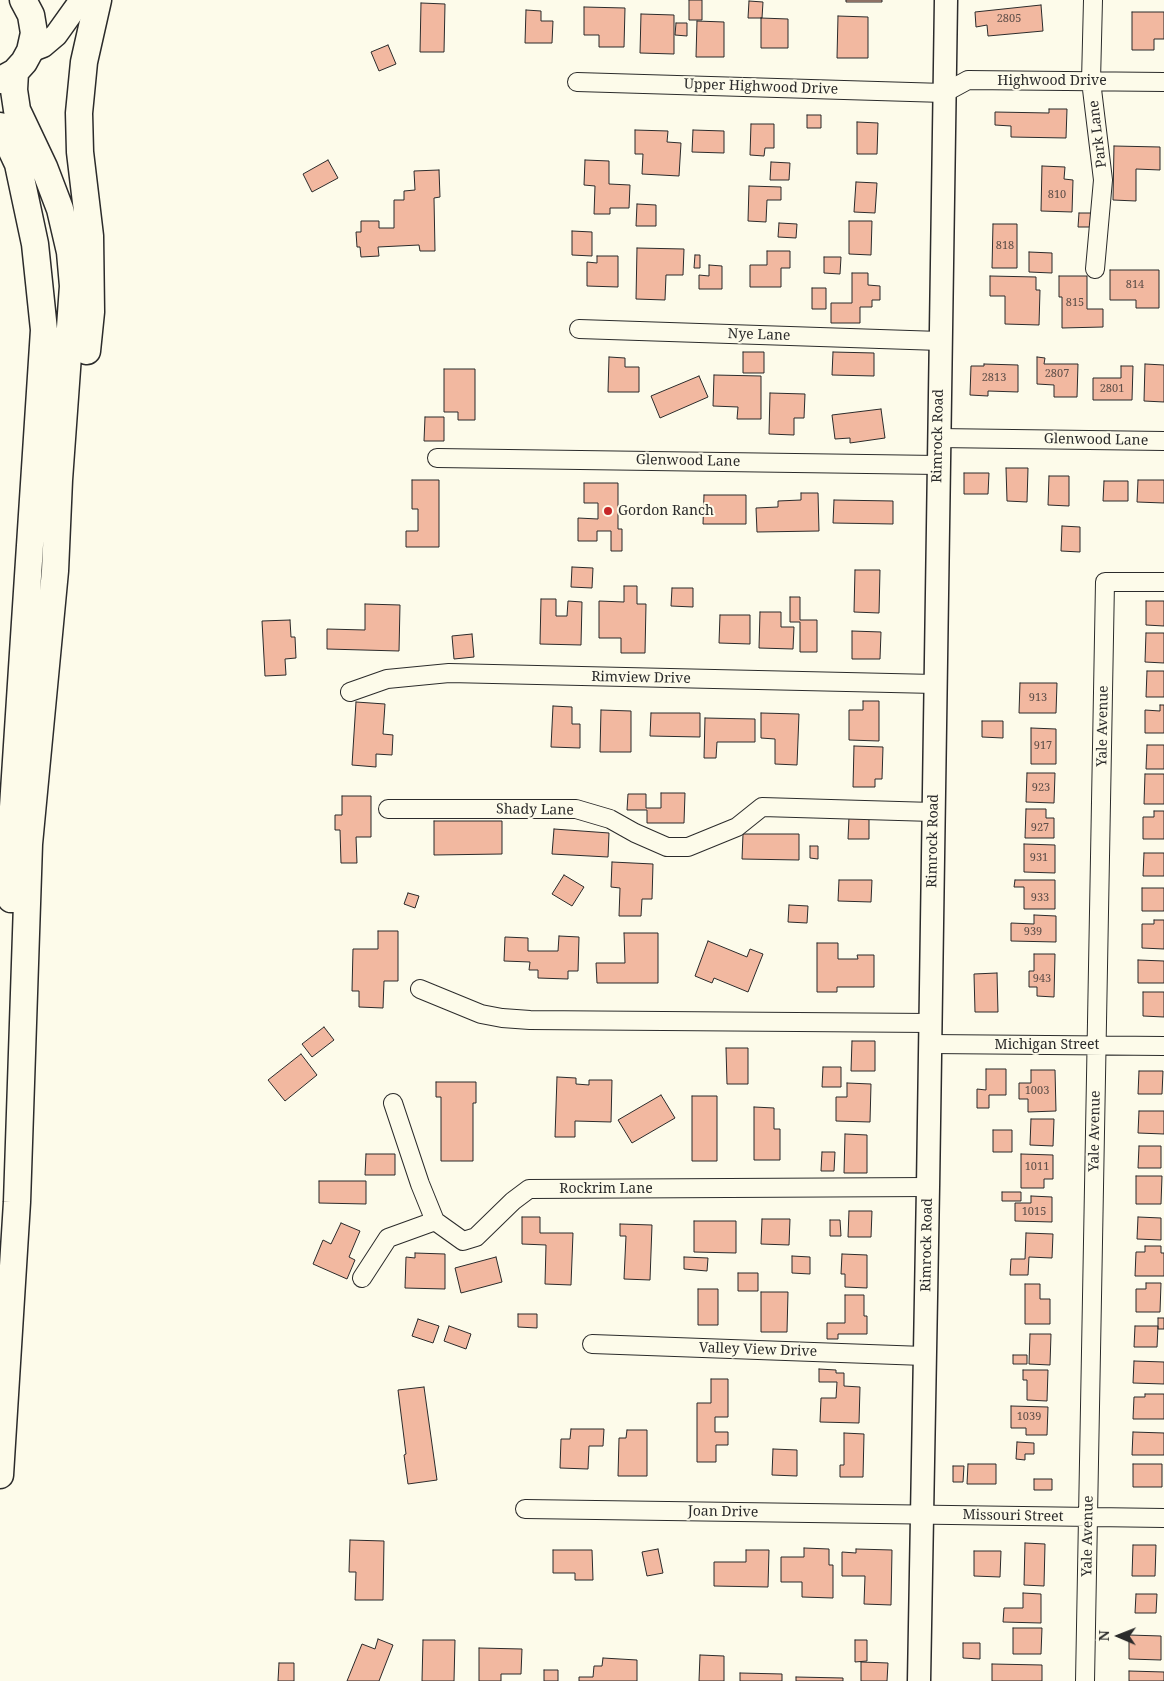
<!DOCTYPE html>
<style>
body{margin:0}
#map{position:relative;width:1164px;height:1681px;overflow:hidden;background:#fdfbea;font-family:"Noto Serif",serif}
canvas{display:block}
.north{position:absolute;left:1094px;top:1611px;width:50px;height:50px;-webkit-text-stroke:4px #fdfbea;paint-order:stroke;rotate:271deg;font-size:14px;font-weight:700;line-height:20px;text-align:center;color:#2b2b2b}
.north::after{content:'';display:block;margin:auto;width:18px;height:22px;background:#2b2b2b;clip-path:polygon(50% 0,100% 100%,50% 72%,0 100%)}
</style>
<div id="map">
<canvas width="1164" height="1681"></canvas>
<div class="north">N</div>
</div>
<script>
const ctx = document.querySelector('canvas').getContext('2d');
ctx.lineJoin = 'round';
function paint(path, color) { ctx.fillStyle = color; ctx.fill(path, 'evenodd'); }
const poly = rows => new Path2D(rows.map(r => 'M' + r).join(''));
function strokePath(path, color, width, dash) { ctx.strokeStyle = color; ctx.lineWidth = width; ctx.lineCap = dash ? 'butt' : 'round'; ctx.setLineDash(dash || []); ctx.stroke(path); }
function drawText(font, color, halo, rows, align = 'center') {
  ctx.font = font + ' "Noto Serif",serif'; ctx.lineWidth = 4; ctx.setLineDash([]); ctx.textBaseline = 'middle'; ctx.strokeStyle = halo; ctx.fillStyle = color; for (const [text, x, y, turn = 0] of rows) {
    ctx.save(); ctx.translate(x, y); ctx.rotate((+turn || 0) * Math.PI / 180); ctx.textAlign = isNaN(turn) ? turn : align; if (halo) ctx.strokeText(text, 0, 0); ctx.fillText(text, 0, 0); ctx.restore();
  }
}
const building = poly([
 [689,0,702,0,702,20,689,20,689,0],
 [846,0,882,0,882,2,846,2,846,0],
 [749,1,763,2,762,18,748,18,749,1],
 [421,3,445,4,444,52,420,52,421,3],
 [1041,5,1043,31,988,36,987,25,976,27,975,12,1041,5],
 [584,7,625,8,624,47,599,47,599,35,584,35,584,7],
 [526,10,541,11,541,21,553,21,552,43,525,43,526,10],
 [1132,12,1164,12,1164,39,1154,39,1154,50,1132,50,1132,12],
 [641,14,674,15,674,54,640,53,641,14],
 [838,16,868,17,868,58,837,58,838,16],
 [761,18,788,19,788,48,761,48,761,18],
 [697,21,724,22,724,57,696,57,697,21],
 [676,23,687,23,687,36,675,35,676,23],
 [388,45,396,64,379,71,371,52,388,45],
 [1049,109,1067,109,1066,138,1011,137,1011,126,995,125,995,112,1049,113,1049,109],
 [807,115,821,115,821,128,807,128,807,115],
 [857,122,878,123,877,154,857,154,857,122],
 [751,124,774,124,774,148,765,148,764,156,750,155,751,124],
 [635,130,668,131,667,142,681,143,679,176,642,174,643,154,635,154,635,130],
 [693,130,724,131,724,153,692,152,693,130],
 [1114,146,1160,147,1160,170,1136,169,1136,201,1113,200,1114,146],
 [328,160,338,178,312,192,303,174,328,160],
 [585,160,609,161,609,184,630,185,629,208,610,208,610,214,594,214,595,186,584,185,585,160],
 [771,162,790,163,789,180,770,180,771,162],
 [1042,166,1065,167,1064,179,1073,180,1072,212,1041,211,1042,166],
 [439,170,440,197,434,198,435,251,420,251,419,245,378,247,379,256,361,257,360,247,357,247,356,232,361,232,361,221,379,221,379,228,394,228,394,200,404,200,404,191,415,190,414,171,439,170],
 [856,182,877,183,875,213,854,212,856,182],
 [749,186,781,187,781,200,767,200,766,222,748,221,749,186],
 [637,204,656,205,656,226,636,226,637,204],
 [1079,213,1094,213,1093,227,1078,227,1079,213],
 [849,221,872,221,871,255,849,254,849,221],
 [779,223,797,224,796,238,778,237,779,223],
 [993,224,1017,224,1017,268,992,268,993,224],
 [572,231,592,232,592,256,572,255,572,231],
 [637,248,684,249,683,275,666,275,665,300,636,299,637,248],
 [767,251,790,251,790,268,781,268,781,287,750,287,750,265,767,265,767,251],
 [1029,252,1052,253,1052,273,1029,272,1029,252],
 [695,255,700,255,700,268,694,268,695,255],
 [597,256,618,256,618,287,587,286,587,262,597,263,597,256],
 [824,257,841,257,840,274,824,273,824,257],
 [709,265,722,266,722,289,699,289,699,275,709,276,709,265],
 [1110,270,1159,270,1159,308,1136,308,1136,300,1110,300,1110,270],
 [852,273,868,273,868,285,880,286,880,300,872,300,872,307,860,307,860,323,831,323,831,303,852,303,852,273],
 [990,276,1036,277,1036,290,1040,290,1039,325,1005,324,1005,296,990,296,990,276],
 [1059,276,1087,276,1087,309,1103,309,1103,327,1062,328,1062,297,1059,297,1059,276],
 [812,288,826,288,826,309,812,309,812,288],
 [743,352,764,352,764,373,743,373,743,352],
 [833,352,874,353,874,376,832,375,833,352],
 [609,357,625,358,625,367,639,367,639,392,608,392,609,357],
 [1037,357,1045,358,1044,364,1078,364,1077,397,1054,397,1054,385,1037,384,1037,357],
 [984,364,1018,365,1018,392,988,391,988,396,970,395,971,366,984,366,984,364],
 [1145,364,1164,365,1164,402,1144,401,1145,364],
 [1121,366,1133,366,1132,400,1093,400,1093,378,1121,378,1121,366],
 [444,369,475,369,475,420,458,420,458,412,444,412,444,369],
 [714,375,761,376,761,419,737,419,738,407,713,406,714,375],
 [699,376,708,397,660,418,651,396,699,376],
 [770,393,805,394,804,418,794,418,794,435,769,434,770,393],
 [881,409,885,438,850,443,850,438,835,439,832,415,881,409],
 [425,417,444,417,444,441,424,441,425,417],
 [1006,468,1028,468,1027,502,1007,501,1006,468],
 [964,473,989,473,988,494,964,494,964,473],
 [1049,476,1069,476,1069,506,1048,505,1049,476],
 [412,480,439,480,439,547,406,547,406,531,418,531,418,509,412,509,412,480],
 [1138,480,1164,480,1164,503,1137,502,1138,480],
 [1104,481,1128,481,1128,501,1103,501,1104,481],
 [584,483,618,483,618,529,622,529,622,551,611,551,611,531,597,531,597,541,578,541,578,518,598,519,598,503,584,503,584,483],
 [801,493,818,493,819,531,757,532,756,508,778,507,778,501,801,500,801,493],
 [704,495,746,495,746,524,703,524,704,495],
 [834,500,893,501,893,524,833,523,834,500],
 [1062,526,1080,527,1080,552,1061,551,1062,526],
 [572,567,593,568,592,588,571,587,572,567],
 [855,570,880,570,879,613,854,612,855,570],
 [624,586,637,586,637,604,646,604,645,653,621,653,621,638,599,638,599,601,624,602,624,586],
 [672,588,693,588,693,607,671,606,672,588],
 [790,597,800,597,800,620,817,620,817,652,800,652,800,622,790,622,790,597],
 [541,599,556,599,556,616,567,616,568,601,582,602,581,645,540,644,541,599],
 [1146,601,1164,601,1164,626,1146,625,1146,601],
 [365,604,400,605,399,651,327,649,327,629,365,630,365,604],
 [760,612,781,612,781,627,794,627,793,649,759,648,760,612],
 [720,615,750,615,750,644,719,643,720,615],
 [290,620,291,637,295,637,296,658,285,659,286,675,265,676,262,621,290,620],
 [852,631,881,632,880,659,852,659,852,631],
 [1146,633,1164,633,1164,663,1145,662,1146,633],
 [472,634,474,657,454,659,452,636,472,634],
 [1147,671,1164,671,1164,697,1146,697,1147,671],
 [1020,683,1057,683,1056,713,1019,713,1020,683],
 [863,701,879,701,879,741,849,740,849,710,863,710,863,701],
 [356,702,385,704,383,734,393,735,392,755,376,754,376,767,352,765,356,702],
 [1160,705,1164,705,1164,733,1145,733,1145,710,1160,711,1160,705],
 [553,706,572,707,572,724,580,724,580,748,551,747,553,706],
 [601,710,631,711,631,752,600,752,601,710],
 [651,713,700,713,700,737,650,736,651,713],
 [761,713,799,714,797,765,775,764,775,739,761,738,761,713],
 [705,718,755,719,755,742,717,742,716,758,704,758,705,718],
 [982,721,1003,721,1003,738,982,737,982,721],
 [1031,728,1056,729,1056,764,1031,764,1031,728],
 [1147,745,1164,745,1164,769,1146,769,1147,745],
 [854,746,883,747,882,779,875,779,875,787,853,787,854,746],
 [1027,773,1055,773,1054,803,1026,802,1027,773],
 [1145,774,1164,774,1164,804,1144,804,1145,774],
 [661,793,685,793,684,823,647,823,647,810,627,810,628,794,646,794,646,808,661,808,661,793],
 [342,796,371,796,371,837,356,837,357,863,341,863,340,830,335,830,335,815,342,815,342,796],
 [1026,809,1046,809,1046,818,1054,818,1054,838,1025,838,1026,809],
 [1154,811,1164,811,1164,839,1143,839,1143,817,1154,817,1154,811],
 [849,817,869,818,869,839,848,839,849,817],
 [434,821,502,821,502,854,434,855,434,821],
 [554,829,609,833,608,857,552,854,554,829],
 [743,834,799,834,799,860,742,859,743,834],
 [1024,844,1055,845,1055,873,1024,872,1024,844],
 [810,846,818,846,818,859,810,858,810,846],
 [1144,853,1164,853,1164,876,1143,876,1144,853],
 [612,862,653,864,652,899,642,899,641,916,619,916,620,888,611,887,612,862],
 [564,875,584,887,572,906,552,894,564,875],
 [839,880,872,880,871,902,838,901,839,880],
 [1015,880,1055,880,1055,909,1024,909,1024,887,1014,887,1015,880],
 [1142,888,1164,888,1164,911,1142,911,1142,888],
 [408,893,419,896,415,908,404,904,408,893],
 [789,905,808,906,807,923,788,922,789,905],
 [1034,915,1056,916,1056,942,1011,941,1011,923,1034,924,1034,915],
 [1154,920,1164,920,1164,949,1142,948,1142,924,1154,924,1154,920],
 [378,931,398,931,398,981,384,981,383,1008,359,1007,359,991,352,991,353,949,378,949,378,931],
 [624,933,658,933,658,983,597,983,596,963,625,963,624,933],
 [559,936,579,937,578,971,568,971,568,979,538,978,538,970,529,970,530,962,504,961,505,937,528,938,528,951,558,951,559,936],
 [708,941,747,957,750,949,763,954,748,992,714,978,712,983,695,976,708,941],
 [817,943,838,943,838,959,858,959,857,955,874,955,874,987,837,987,837,992,817,992,817,943],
 [1034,954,1055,954,1054,997,1037,996,1037,987,1029,987,1029,971,1034,971,1034,954],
 [1138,960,1164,961,1164,983,1138,983,1138,960],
 [997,973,998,1012,975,1012,974,974,997,973],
 [1143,992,1164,992,1164,1017,1143,1016,1143,992],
 [324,1027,334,1040,312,1057,302,1044,324,1027],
 [852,1041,875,1041,875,1071,851,1071,852,1041],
 [726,1048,748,1048,748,1084,727,1084,726,1048],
 [301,1054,317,1075,285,1101,268,1080,301,1054],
 [823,1067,841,1067,841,1087,822,1087,823,1067],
 [986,1069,1006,1069,1006,1095,989,1095,989,1108,977,1108,977,1089,986,1090,986,1069],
 [1031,1070,1055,1070,1056,1111,1028,1112,1028,1099,1019,1099,1019,1083,1031,1083,1031,1070],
 [1139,1071,1163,1071,1162,1094,1138,1094,1139,1071],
 [557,1077,576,1078,576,1084,589,1085,589,1080,612,1080,611,1122,575,1121,575,1137,555,1137,557,1077],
 [436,1082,476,1082,476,1103,473,1103,473,1161,441,1161,441,1097,436,1097,436,1082],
 [847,1083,871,1084,870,1122,836,1121,836,1097,847,1097,847,1083],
 [661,1095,675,1118,632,1143,618,1120,661,1095],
 [692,1096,717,1096,717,1161,692,1161,692,1096],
 [754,1107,774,1108,774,1129,780,1129,780,1160,754,1160,754,1107],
 [1139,1111,1164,1111,1164,1134,1138,1133,1139,1111],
 [1031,1119,1054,1119,1053,1146,1030,1145,1031,1119],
 [993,1130,1012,1130,1012,1152,993,1152,993,1130],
 [845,1134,867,1135,867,1173,844,1173,845,1134],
 [1139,1146,1161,1146,1161,1168,1138,1168,1139,1146],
 [822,1152,835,1152,834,1171,821,1171,822,1152],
 [366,1154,395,1154,395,1175,365,1175,366,1154],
 [1021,1154,1053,1155,1053,1179,1044,1179,1044,1188,1021,1188,1021,1154],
 [1136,1176,1162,1176,1161,1204,1136,1204,1136,1176],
 [319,1181,366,1181,366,1204,319,1203,319,1181],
 [1002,1192,1021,1192,1021,1201,1002,1201,1002,1192],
 [1031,1196,1052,1197,1052,1222,1015,1221,1015,1203,1031,1203,1031,1196],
 [849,1211,872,1211,871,1237,848,1237,849,1211],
 [522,1217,540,1217,540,1233,573,1233,571,1285,545,1284,546,1245,522,1244,522,1217],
 [1138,1217,1161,1218,1161,1240,1137,1239,1138,1217],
 [762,1219,790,1219,789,1245,761,1244,762,1219],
 [830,1220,840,1220,841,1236,830,1236,830,1220],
 [694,1221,736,1221,736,1253,694,1252,694,1221],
 [341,1223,360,1231,349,1257,355,1260,347,1279,313,1264,323,1240,331,1244,341,1223],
 [620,1224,652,1225,650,1280,624,1279,626,1236,620,1236,620,1224],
 [1026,1233,1053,1234,1052,1258,1029,1257,1028,1275,1010,1275,1011,1259,1025,1259,1026,1233],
 [1145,1246,1161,1246,1161,1253,1164,1253,1164,1276,1135,1276,1136,1252,1145,1252,1145,1246],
 [415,1253,445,1254,445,1289,405,1288,406,1257,415,1258,415,1253],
 [842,1254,867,1255,867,1288,845,1287,845,1274,841,1274,842,1254],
 [792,1256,810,1257,810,1274,792,1273,792,1256],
 [496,1257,502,1282,461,1293,455,1268,496,1257],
 [684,1257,708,1258,707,1271,684,1269,684,1257],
 [738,1273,758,1273,758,1291,738,1291,738,1273],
 [1146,1283,1161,1283,1160,1312,1136,1312,1136,1289,1146,1289,1146,1283],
 [1025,1284,1040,1284,1040,1299,1050,1299,1050,1324,1025,1324,1025,1284],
 [698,1289,718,1289,718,1325,698,1325,698,1289],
 [761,1292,788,1292,787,1332,761,1332,761,1292],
 [845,1295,864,1295,864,1316,867,1316,867,1334,838,1334,838,1339,827,1339,827,1323,845,1323,845,1295],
 [518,1314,537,1314,537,1328,518,1327,518,1314],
 [1158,1318,1164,1318,1164,1329,1158,1329,1158,1318],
 [418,1319,439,1326,433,1343,412,1336,418,1319],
 [449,1326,471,1334,466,1349,444,1341,449,1326],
 [1135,1326,1158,1326,1157,1347,1134,1347,1135,1326],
 [1030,1334,1051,1334,1050,1365,1029,1364,1030,1334],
 [1013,1355,1027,1355,1027,1364,1013,1364,1013,1355],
 [1134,1361,1164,1362,1164,1384,1133,1383,1134,1361],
 [819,1369,836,1370,836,1373,844,1373,844,1386,860,1387,859,1423,820,1422,821,1398,836,1398,837,1382,819,1382,819,1369],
 [1023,1370,1048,1370,1047,1401,1027,1400,1027,1380,1023,1380,1023,1370],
 [711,1379,728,1379,728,1417,715,1417,715,1432,728,1432,728,1445,716,1445,716,1462,697,1462,697,1403,711,1403,711,1379],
 [424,1387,437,1480,408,1484,404,1455,406,1454,398,1390,424,1387],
 [1145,1394,1164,1394,1164,1419,1133,1419,1134,1397,1145,1397,1145,1394],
 [1011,1406,1048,1407,1047,1435,1026,1435,1026,1428,1011,1428,1011,1406],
 [571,1429,604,1429,603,1446,589,1446,588,1469,560,1468,561,1439,570,1439,571,1429],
 [627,1430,647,1430,647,1476,618,1476,619,1438,626,1438,627,1430],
 [1133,1432,1164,1433,1164,1455,1132,1455,1133,1432],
 [844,1433,864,1434,863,1477,840,1477,840,1465,844,1465,844,1433],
 [1017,1442,1034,1443,1034,1454,1025,1454,1025,1460,1016,1459,1017,1442],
 [773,1449,797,1450,797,1476,772,1475,773,1449],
 [968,1464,996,1464,996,1484,967,1484,968,1464],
 [1133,1464,1162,1464,1162,1487,1133,1487,1133,1464],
 [953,1466,964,1466,963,1482,953,1482,953,1466],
 [1034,1479,1052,1479,1052,1490,1034,1490,1034,1479],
 [350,1540,384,1541,383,1600,355,1600,356,1572,349,1572,350,1540],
 [1025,1543,1045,1544,1044,1586,1024,1585,1025,1543],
 [1133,1545,1156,1545,1155,1576,1132,1576,1133,1545],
 [804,1548,829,1549,829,1565,833,1565,833,1598,802,1597,802,1582,781,1582,781,1557,804,1557,804,1548],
 [658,1549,663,1573,647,1576,642,1552,658,1549],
 [856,1549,892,1550,891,1605,864,1604,865,1576,842,1576,842,1552,856,1553,856,1549],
 [553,1550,592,1550,593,1580,575,1580,575,1573,553,1573,553,1550],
 [746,1550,769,1550,768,1587,714,1586,714,1562,746,1562,746,1550],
 [974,1551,1001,1551,1000,1577,974,1576,974,1551],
 [1023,1593,1041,1594,1041,1623,1003,1622,1004,1608,1023,1608,1023,1593],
 [1136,1594,1157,1594,1156,1613,1135,1613,1136,1594],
 [1013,1628,1042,1628,1041,1654,1013,1654,1013,1628],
 [1129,1635,1161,1636,1161,1660,1129,1659,1129,1635],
 [378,1639,393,1645,379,1681,347,1681,362,1644,375,1649,378,1639],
 [423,1640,455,1640,454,1681,422,1681,423,1640],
 [855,1640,867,1640,867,1661,855,1662,855,1640],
 [963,1643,980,1643,980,1659,963,1658,963,1643],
 [479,1648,522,1649,521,1674,501,1674,501,1681,479,1681,479,1648],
 [700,1655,724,1656,724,1681,699,1681,700,1655],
 [603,1658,637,1660,637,1681,579,1681,579,1677,593,1677,594,1666,602,1666,603,1658],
 [861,1662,888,1663,887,1681,861,1681,861,1662],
 [279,1663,294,1663,294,1681,278,1681,279,1663],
 [992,1664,1042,1665,1042,1681,992,1681,992,1664],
 [544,1670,558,1670,558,1681,544,1681,544,1670],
 [1129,1671,1164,1672,1164,1681,1129,1681,1129,1671],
 [740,1673,782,1674,782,1681,740,1681,740,1673],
 [796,1677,843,1678,843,1681,796,1681,796,1677]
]);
const minor = poly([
 [1093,0,1091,81,1103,180,1095,269],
 [577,82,944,93,968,80,1164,82],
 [579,329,940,341],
 [938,438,1164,441],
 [437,458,938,465],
 [350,692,387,679,449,673,935,684],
 [388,809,576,809,610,819,635,833,667,847,688,847,737,827,762,807,933,812],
 [420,989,481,1014,502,1018,530,1020,930,1023],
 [930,1044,1164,1046],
 [393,1103,420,1184,435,1221,463,1241,476,1237,513,1201,529,1189,928,1187],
 [362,1278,388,1238,435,1221],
 [592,1344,924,1356],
 [525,1509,1164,1518],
 [1085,1681,1105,582,1164,582]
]);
const major = poly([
 [30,51,43,46,56,35,81,0],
 [919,1681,928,1187,946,0]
]);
const highway = poly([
 [1,80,15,72,24,62,30,51,34,33,31,15,23,0],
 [0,126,18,164,35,244,44,330,10,853,11,899],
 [87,351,91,312,90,236,80,152,79,113,84,62,98,0],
 [0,1475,17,1202,29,844,55,571,59,480,73,286,70,252,60,209,44,167,17,110,14,90,15,72]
]);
const markers = [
 [608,511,5,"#c62828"]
];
const numberNames = [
 ["2805",1009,19],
 ["810",1057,195],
 ["818",1005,246],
 ["814",1135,285],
 ["815",1075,303],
 ["2807",1057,374],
 ["2813",994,378],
 ["2801",1112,389],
 ["913",1038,698],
 ["917",1043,746],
 ["923",1041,788],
 ["927",1040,828],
 ["931",1039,858],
 ["933",1040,898],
 ["939",1033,932],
 ["943",1042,979],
 ["1003",1037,1091],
 ["1011",1037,1167],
 ["1015",1034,1212],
 ["1039",1029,1417]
];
const streetNames = [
 ["Highwood Drive",1052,81],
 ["Upper Highwood Drive",761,87,2],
 ["Park Lane",1098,134,-97],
 ["Nye Lane",759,335,2],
 ["Rimrock Road",938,436,-89],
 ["Glenwood Lane",1096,440,1],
 ["Glenwood Lane",688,461,1],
 ["Rimview Drive",641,678,1],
 ["Yale Avenue",1103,726,-89],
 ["Shady Lane",535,810,1],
 ["Rimrock Road",933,841,-89],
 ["Michigan Street",1047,1045],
 ["Yale Avenue",1095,1131,-89],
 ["Rockrim Lane",606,1189],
 ["Rimrock Road",927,1245,-89],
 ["Valley View Drive",758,1350,2],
 ["Joan Drive",723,1512,1],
 ["Missouri Street",1013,1516,1],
 ["Yale Avenue",1088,1536,-89]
];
const poiNames = [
 ["Gordon Ranch",618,511]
];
paint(building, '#f2b8a0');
strokePath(building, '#2b2b2b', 1);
strokePath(minor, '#2b2b2b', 20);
strokePath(major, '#2b2b2b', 25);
strokePath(highway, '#2b2b2b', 29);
strokePath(minor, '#fdfbea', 18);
strokePath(major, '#fdfbea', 22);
strokePath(highway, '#fdfbea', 26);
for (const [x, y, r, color] of markers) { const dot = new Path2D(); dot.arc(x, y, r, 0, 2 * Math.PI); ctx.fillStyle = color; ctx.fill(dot); strokePath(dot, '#fdfbea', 2); }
drawText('11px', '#5d4e48', null, numberNames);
drawText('14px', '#2b2b2b', '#fdfbea', streetNames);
drawText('14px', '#2b2b2b', '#fdfbea', poiNames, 'left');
</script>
